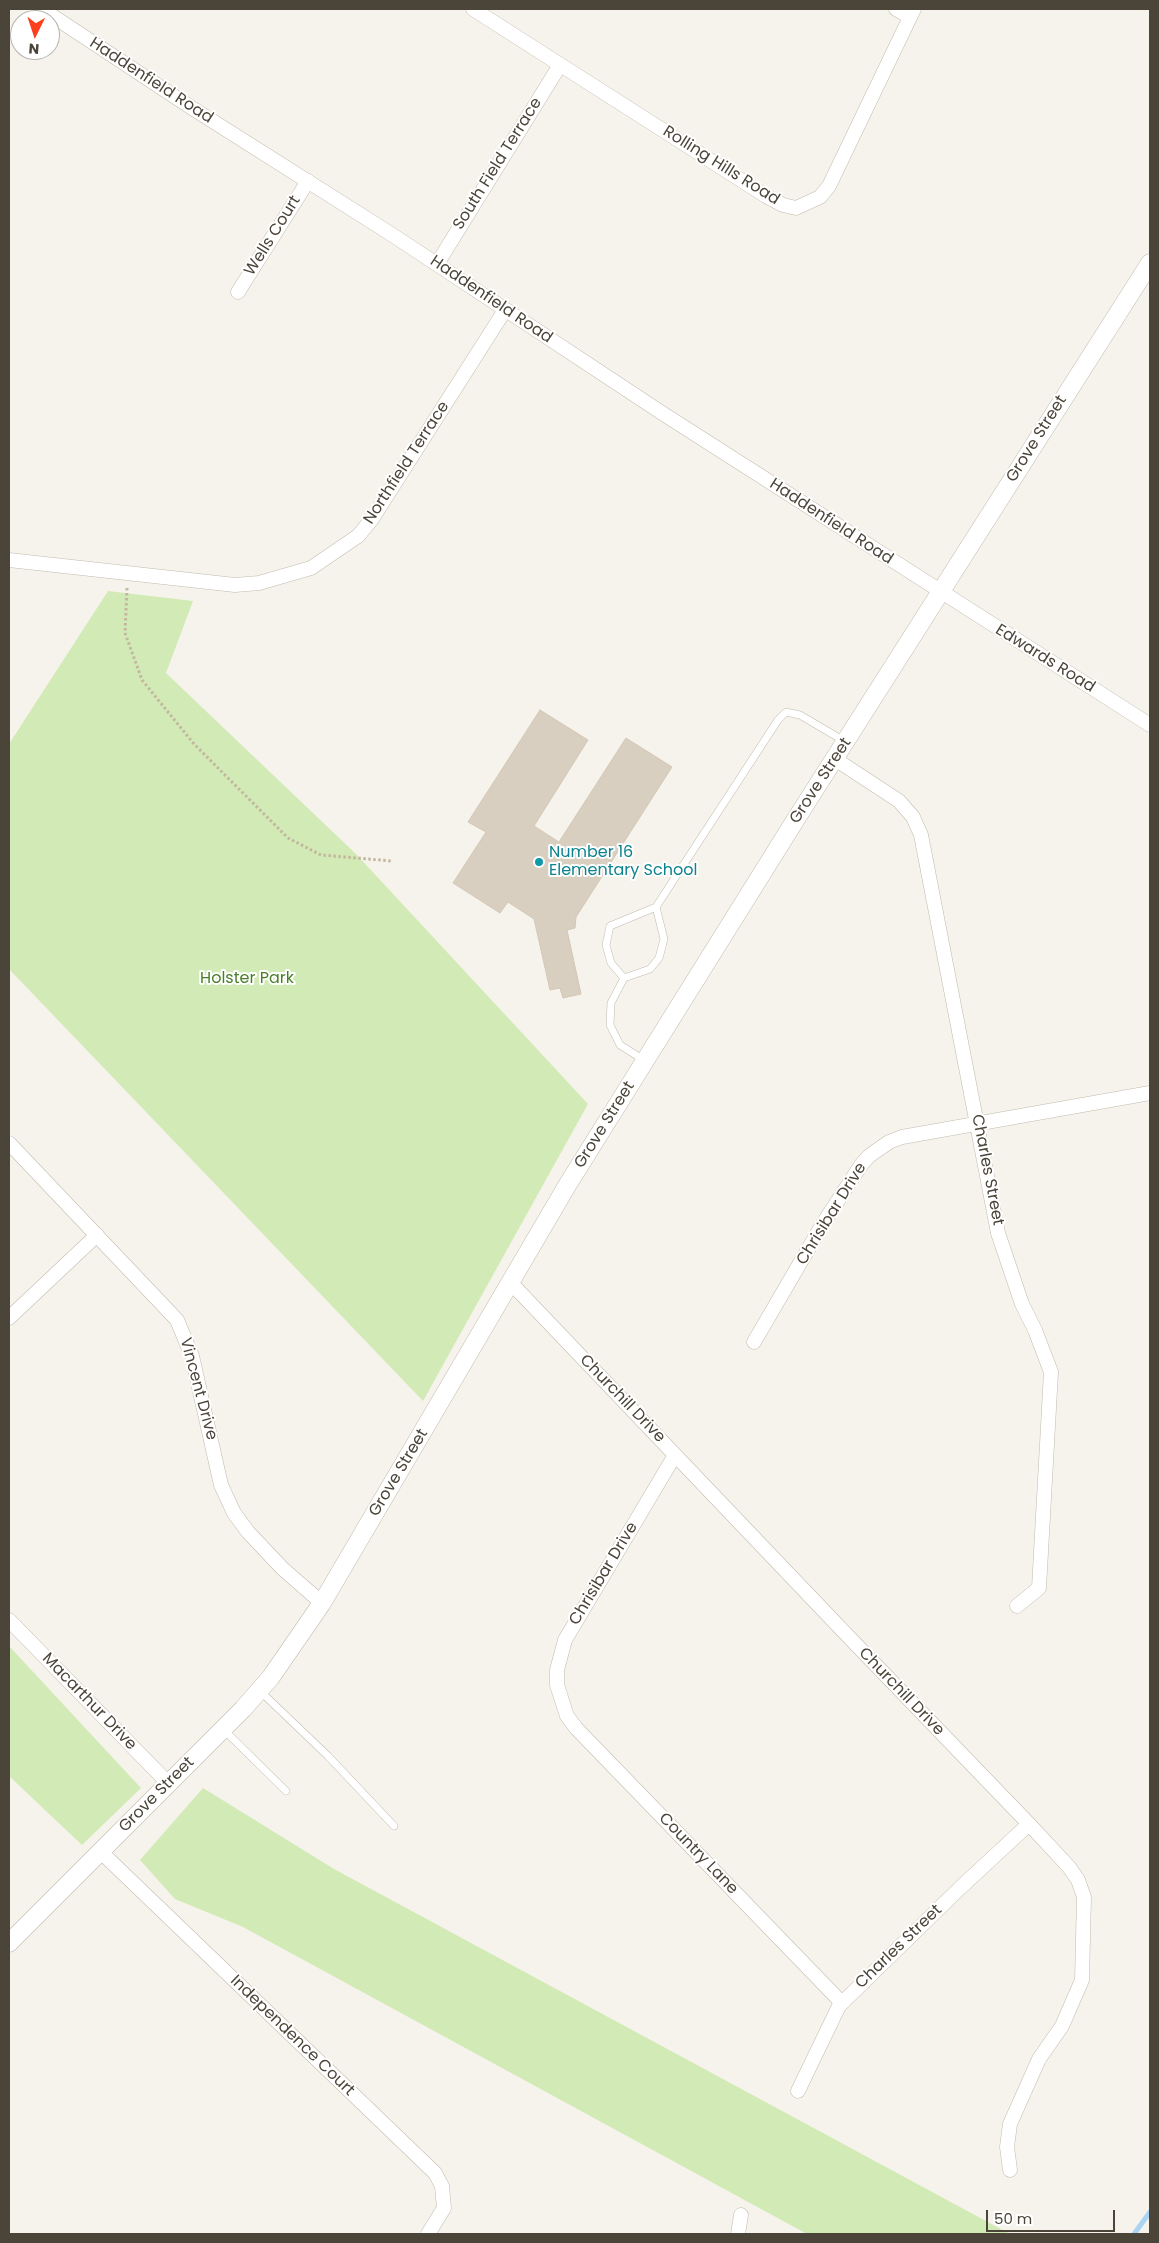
<!DOCTYPE html>
<style>
body{margin:0}
#map{position:relative;width:1159px;height:2243px;overflow:hidden;background:#f6f3ec;font-family:Poppins,sans-serif}
canvas{display:block}
.frame{position:absolute;inset:0;border:10px solid #4b4439;pointer-events:none}
.north{position:absolute;left:10px;top:10px;width:50px;height:50px;box-sizing:border-box;background:#fff;border:1px solid #b7b4b0;border-radius:50%;rotate:184deg;font-size:14px;font-weight:700;line-height:20px;text-align:center;color:#4b4439}
.north::after{content:'';display:block;margin:auto;width:18px;height:22px;background:#fc3f1d;clip-path:polygon(50% 0,100% 100%,50% 72%,0 100%)}
.scale{position:absolute;left:986px;top:2210px;width:129px;height:22px;box-sizing:border-box;border:2px solid #4b4439;border-top:0;padding-left:6px;font-size:15px;line-height:18px;white-space:nowrap;color:#4b4439;-webkit-text-stroke:4px #fff;paint-order:stroke}
</style>
<div id="map">
<canvas width="1159" height="2243"></canvas>
<div class="frame"></div>
<div class="north">N</div>
<div class="scale">50 m</div>
</div>
<script>
const ctx = document.querySelector('canvas').getContext('2d');
ctx.lineJoin = 'round';
function paint(path, color) { ctx.fillStyle = color; ctx.fill(path, 'evenodd'); }
const poly = rows => new Path2D(rows.map(r => 'M' + r).join(''));
function strokePath(path, color, width, dash) { ctx.strokeStyle = color; ctx.lineWidth = width; ctx.lineCap = dash ? 'butt' : 'round'; ctx.setLineDash(dash || []); ctx.stroke(path); }
function drawText(font, color, halo, rows, align = 'center') {
  ctx.font = font + ' Poppins,sans-serif'; ctx.lineWidth = 4; ctx.setLineDash([]); ctx.textBaseline = 'middle'; ctx.strokeStyle = halo; ctx.fillStyle = color; for (const [text, x, y, turn = 0] of rows) {
    ctx.save(); ctx.translate(x, y); ctx.rotate((+turn || 0) * Math.PI / 180); ctx.textAlign = isNaN(turn) ? turn : align; if (halo) ctx.strokeText(text, 0, 0); ctx.fillText(text, 0, 0); ctx.restore();
  }
}
const green = poly([
 [108,591,193,601,166,673,356,854,588,1104,423,1401,9,969,9,744],
 [9,1646,141,1788,82,1845,9,1776],
 [203,1788,334,1869,1010,2234,807,2234,243,1927,175,1899,140,1860]
]);
const stream = poly([
 [1134,2234,1150,2212]
]);
const building = poly([
 [540,710,588,740,534,826,559,842,626,738,672,767,576,917,575,928,567,930,581,994,563,998,560,988,550,990,534,919,508,902,500,913,453,883,486,832,468,822,540,710]
]);
const path = poly([
 [127,588,125,633,142,680,194,744,288,838,321,855,392,861]
]);
const service = poly([
 [624,978,611,963,606,945,610,926,656,907],
 [644,1060,620,1045,610,1025,611,1003,624,978,650,969,659,958,664,939,656,907,778,720,786,712,800,715,846,742],
 [260,1691,328,1756,394,1826],
 [224,1730,286,1791]
]);
const minor = poly([
 [42,9,192,108,391,234,662,413,1150,725],
 [473,9,766,196,783,205,796,208,820,197,829,186,914,9],
 [896,9,910,17],
 [437,264,560,65],
 [238,292,308,181],
 [9,560,235,585,259,583,311,568,358,536,372,519,505,310],
 [835,759,899,801,913,817,921,835,998,1233,1022,1304,1035,1330,1051,1372,1039,1588,1017,1606],
 [9,1143,177,1320,192,1356,221,1485,234,1513,248,1532,283,1569,322,1603],
 [510,1282,845,1633,1029,1824,1069,1867,1078,1880,1084,1897,1082,1980,1062,2026,1039,2059,1010,2124,1007,2147,1010,2170],
 [9,1318,97,1235],
 [754,1342,824,1222,861,1165,869,1156,889,1142,902,1137,1150,1093],
 [675,1455,565,1640,557,1670,557,1685,567,1716,576,1728,842,2003],
 [9,1620,168,1783],
 [101,1852,435,2173,442,2186,444,2208,428,2234],
 [798,2091,839,2006,960,1888,1029,1824],
 [738,2234,741,2215]
]);
const tertiary = poly([
 [9,1943,243,1709,271,1677,322,1603,568,1184,796,819,1150,263]
]);
const markers = [
 [539,862,5,"#0f9aa8"]
];
const streetNames = [
 ["Haddenfield Road",151,81,33],
 ["South Field Terrace",498,164,-58],
 ["Rolling Hills Road",721,166,32],
 ["Wells Court",273,236,-58],
 ["Haddenfield Road",491,300,34],
 ["Grove Street",1037,439,-58],
 ["Northfield Terrace",407,463,-57],
 ["Haddenfield Road",831,522,33],
 ["Edwards Road",1045,659,32],
 ["Grove Street",821,781,-57],
 ["Grove Street",605,1125,-58],
 ["Charles Street",987,1170,79],
 ["Chrisibar Drive",832,1214,-58],
 ["Vincent Drive",198,1389,75],
 ["Churchill Drive",622,1399,46],
 ["Grove Street",399,1473,-59],
 ["Chrisibar Drive",604,1574,-59],
 ["Churchill Drive",901,1692,46],
 ["Macarthur Drive",89,1702,46],
 ["Grove Street",157,1795,-45],
 ["Country Lane",698,1854,46],
 ["Charles Street",899,1947,-44],
 ["Independence Court",292,2036,44]
];
const cultureNames = [
 ["Number 16",549,853],
 ["Elementary School",549,871]
];
const parkNames = [
 ["Holster Park",247,979]
];
paint(green, '#d2eab5');
strokePath(stream, '#a9d4f2', 5);
paint(building, '#d8cfc1');
strokePath(building, '#d3c7b4', 1);
strokePath(service, '#c2bbae', 8);
strokePath(minor, '#c2bbae', 15);
strokePath(tertiary, '#c2bbae', 19);
strokePath(path, '#c4b79f', 3, [2.5, 2.5]);
strokePath(service, '#fff', 7);
strokePath(minor, '#fff', 14);
strokePath(tertiary, '#fff', 18);
for (const [x, y, r, color] of markers) { const dot = new Path2D(); dot.arc(x, y, r, 0, 2 * Math.PI); ctx.fillStyle = color; ctx.fill(dot); strokePath(dot, '#fff', 2); }
drawText('16px', '#4b4439', '#fff', streetNames);
drawText('16px', '#0d838f', '#fff', cultureNames, 'left');
drawText('16px', '#4a7f2a', '#fff', parkNames);
</script>
